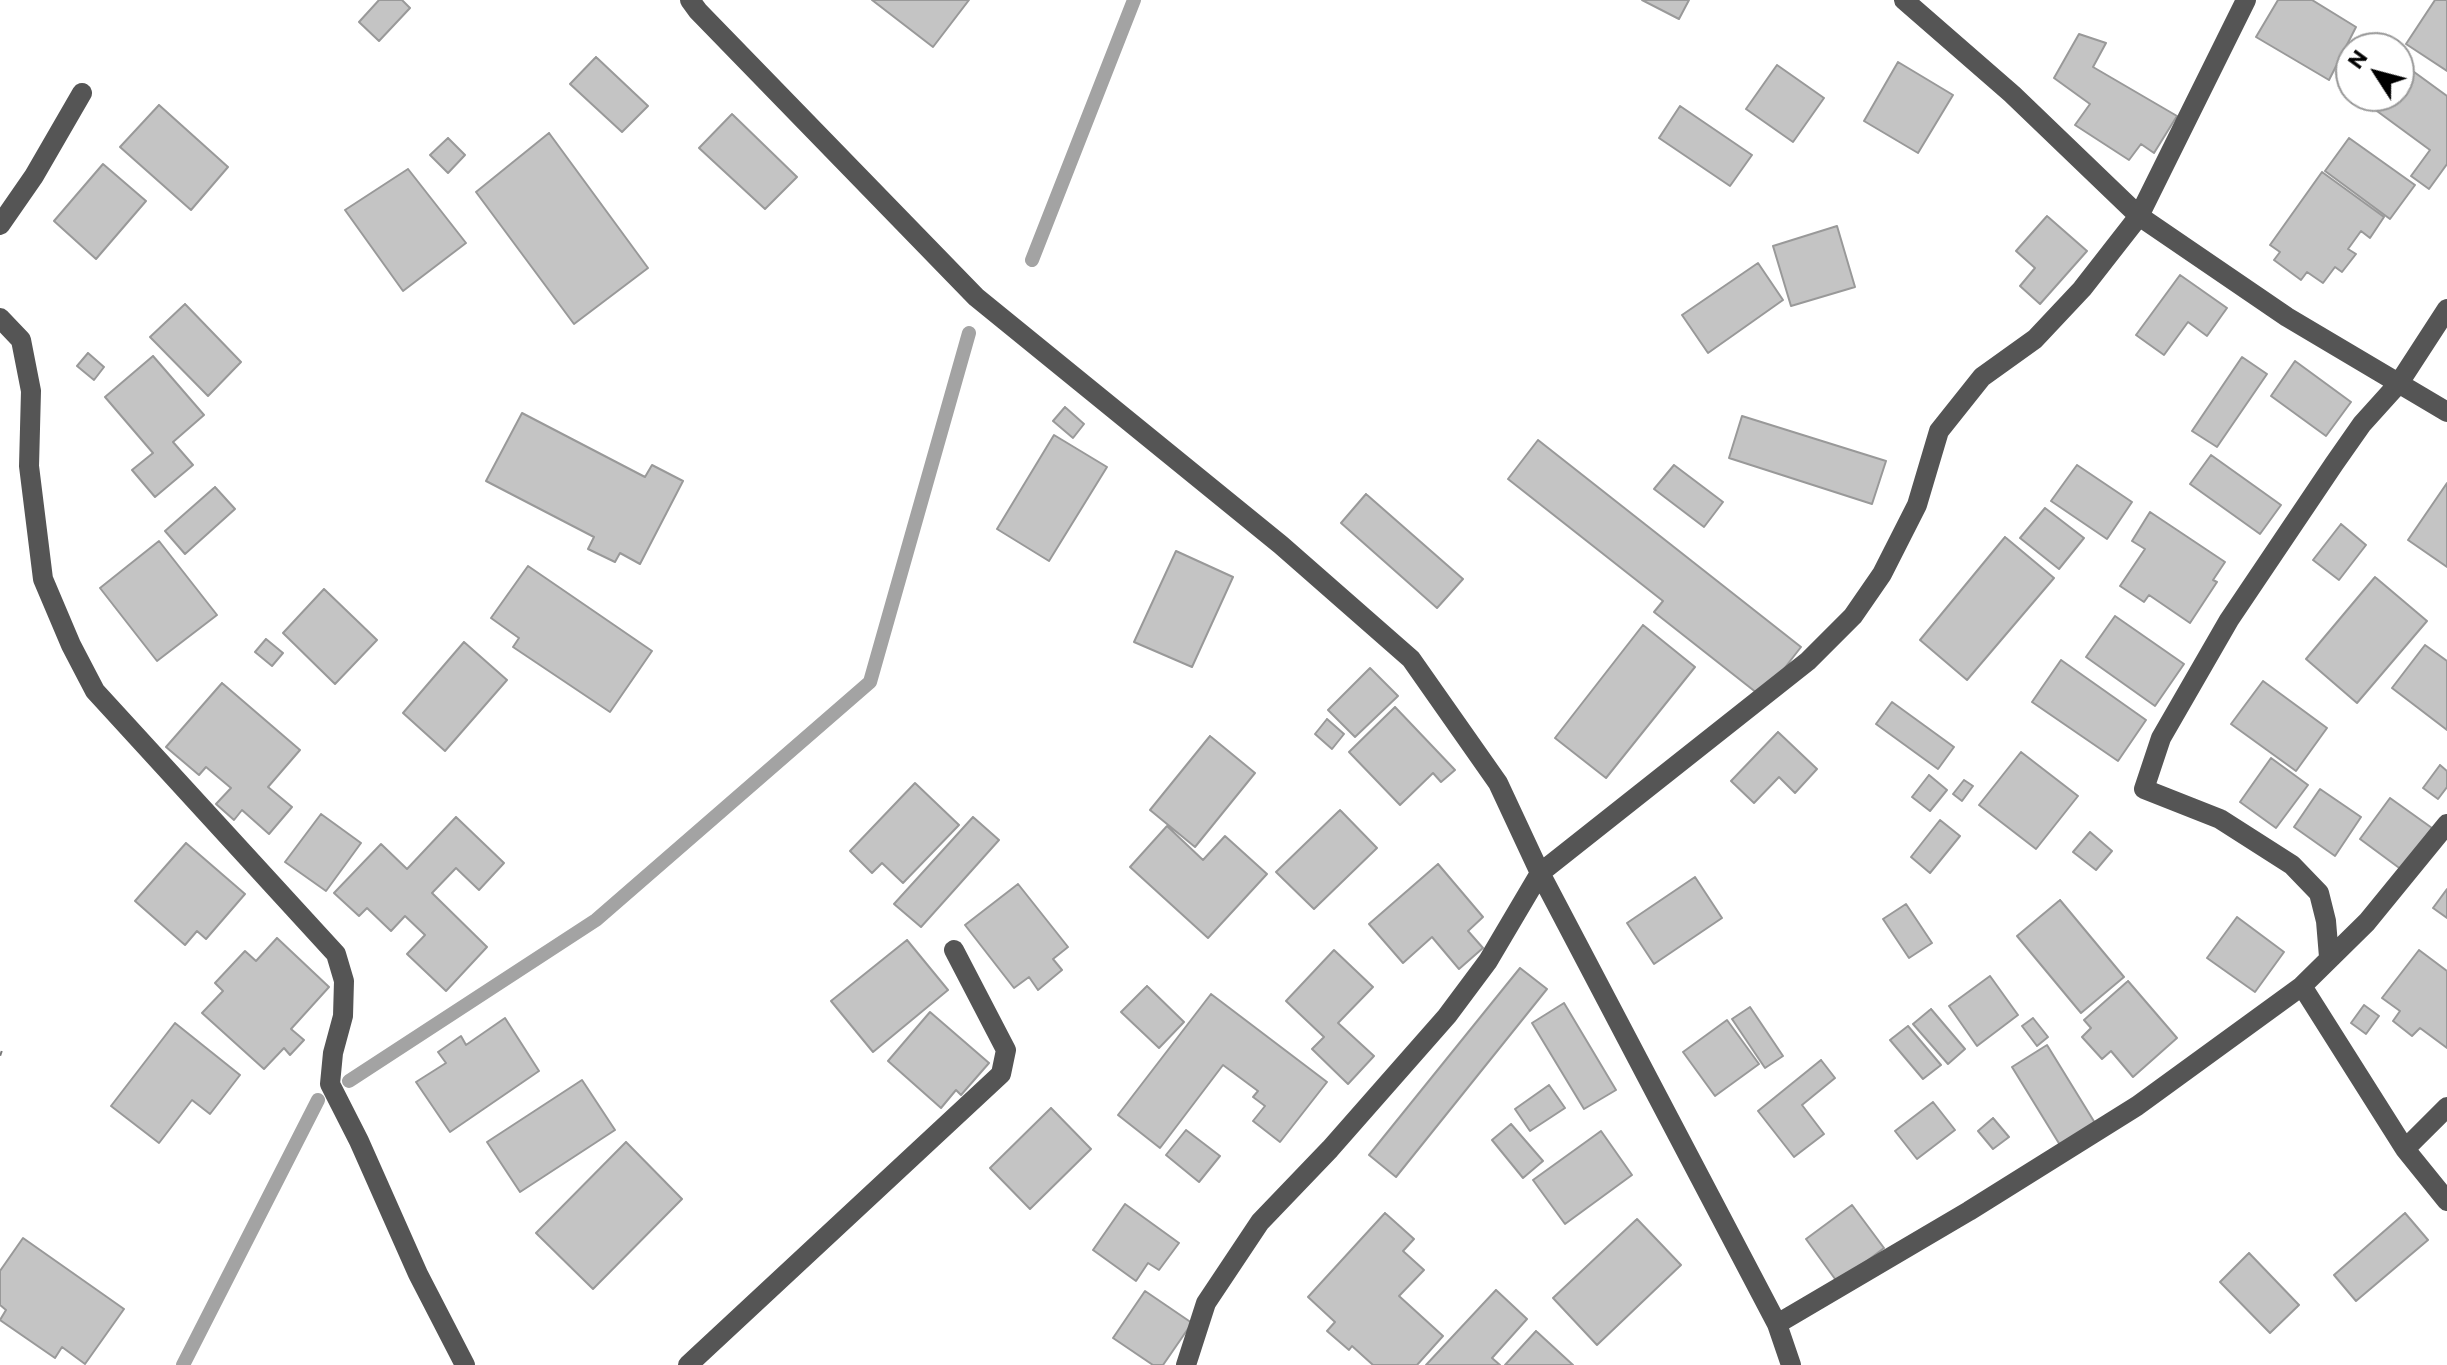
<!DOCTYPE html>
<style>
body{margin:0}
#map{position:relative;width:2447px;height:1365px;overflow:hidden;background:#fff;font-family:Commissioner,sans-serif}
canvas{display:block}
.north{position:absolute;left:2335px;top:32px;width:80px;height:80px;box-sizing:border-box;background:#fff;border:2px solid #999;border-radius:50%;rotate:306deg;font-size:22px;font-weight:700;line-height:32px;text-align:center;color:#000}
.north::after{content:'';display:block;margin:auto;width:28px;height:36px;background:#000;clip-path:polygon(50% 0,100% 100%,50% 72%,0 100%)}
</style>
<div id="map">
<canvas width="2447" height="1365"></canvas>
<div class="north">N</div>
</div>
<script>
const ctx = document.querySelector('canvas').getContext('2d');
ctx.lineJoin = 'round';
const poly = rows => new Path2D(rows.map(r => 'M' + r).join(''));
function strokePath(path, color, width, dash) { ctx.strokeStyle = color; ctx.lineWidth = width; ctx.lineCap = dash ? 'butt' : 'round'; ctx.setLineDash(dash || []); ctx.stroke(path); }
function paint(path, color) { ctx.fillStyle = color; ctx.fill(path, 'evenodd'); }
const stream = poly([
 [1032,260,1134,0],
 [349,1081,596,920,870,682,969,333],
 [183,1365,318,1100]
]);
const building = poly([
 [379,0,402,0,410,8,379,41,359,22,379,0],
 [872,0,969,0,933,47,872,0],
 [1642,0,1689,0,1679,19,1642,0],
 [2278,0,2312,0,2356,27,2329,80,2256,37,2278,0],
 [2435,0,2447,0,2447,71,2406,44,2435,0],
 [2079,34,2106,43,2093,67,2177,116,2154,153,2141,144,2129,160,2075,125,2090,104,2054,78,2079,34],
 [596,57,648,106,622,132,570,84,596,57],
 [2399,61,2447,96,2447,164,2429,189,2411,176,2430,150,2366,103,2371,96,2399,96,2399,61],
 [1898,62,1953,95,1918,153,1864,121,1898,62],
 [1777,65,1824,98,1793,142,1746,109,1777,65],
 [159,105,228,167,191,210,120,147,159,105],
 [1680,106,1752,155,1730,186,1659,138,1680,106],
 [732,114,797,177,765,209,699,148,732,114],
 [549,133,648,268,574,324,476,192,549,133],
 [448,138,465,155,448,173,430,155,448,138],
 [2349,138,2415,185,2390,219,2325,171,2349,138],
 [103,164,146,201,96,259,54,221,103,164],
 [408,169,466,243,403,291,345,210,408,169],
 [2322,172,2384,217,2370,238,2361,231,2348,249,2356,254,2342,272,2335,267,2323,283,2307,272,2301,280,2274,260,2280,252,2270,245,2322,172],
 [2047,216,2087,251,2040,304,2020,286,2035,268,2016,251,2047,216],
 [1837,226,1855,287,1791,306,1773,246,1837,226],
 [1758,263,1783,300,1708,353,1682,315,1758,263],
 [2180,275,2227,308,2207,336,2188,322,2164,355,2136,335,2180,275],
 [185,304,241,362,208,396,150,337,185,304],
 [88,353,104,367,94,380,77,366,88,353],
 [153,356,204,415,173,442,193,465,155,497,132,470,153,453,105,397,153,356],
 [2242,357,2267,374,2217,447,2192,431,2242,357],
 [2295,361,2351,402,2326,436,2271,396,2295,361],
 [1065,407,1084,424,1073,438,1053,421,1065,407],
 [522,413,645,477,652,465,683,481,640,564,620,553,615,562,588,549,594,537,486,481,522,413],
 [1742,416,1886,461,1872,504,1729,458,1742,416],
 [1054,435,1107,467,1049,561,997,529,1054,435],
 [1538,440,1801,647,1762,697,1654,612,1663,601,1508,479,1538,440],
 [2211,455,2281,505,2260,534,2190,484,2211,455],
 [1674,465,1723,502,1704,527,1654,489,1674,465],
 [2077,465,2132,502,2107,539,2051,501,2077,465],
 [2447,483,2447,567,2408,540,2447,483],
 [215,487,235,509,185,554,165,531,215,487],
 [1366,494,1463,579,1437,608,1341,523,1366,494],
 [2045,508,2084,538,2059,569,2020,538,2045,508],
 [2150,512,2225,562,2213,580,2217,582,2190,623,2149,595,2144,602,2120,586,2145,549,2132,541,2150,512],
 [2341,524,2366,545,2339,580,2313,560,2341,524],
 [2005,537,2054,578,1967,680,1920,640,2005,537],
 [159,541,217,615,157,661,100,588,159,541],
 [1176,551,1233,577,1192,667,1134,642,1176,551],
 [528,566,652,651,610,712,513,647,519,638,491,618,528,566],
 [2375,577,2427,621,2357,703,2306,659,2375,577],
 [324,589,377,640,335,684,283,633,324,589],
 [2115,616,2184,664,2155,706,2086,657,2115,616],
 [1643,625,1695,667,1606,778,1555,738,1643,625],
 [266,639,283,653,272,666,255,652,266,639],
 [464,642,507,680,445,751,403,713,464,642],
 [2425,645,2447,661,2447,730,2392,688,2425,645],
 [2061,660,2146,720,2118,761,2032,702,2061,660],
 [1370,668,1398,696,1355,737,1328,710,1370,668],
 [2263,681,2327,728,2296,771,2231,724,2263,681],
 [222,683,300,750,268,787,292,807,269,834,242,810,234,820,216,804,231,788,206,767,199,775,166,747,222,683],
 [1892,702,1954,747,1938,769,1876,724,1892,702],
 [1395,707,1455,770,1441,782,1433,773,1400,805,1349,752,1395,707],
 [1327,719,1344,734,1332,749,1315,734,1327,719],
 [1778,732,1817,769,1795,793,1779,777,1754,803,1731,781,1778,732],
 [1210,736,1255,773,1195,847,1150,810,1210,736],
 [2021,752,2078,796,2036,849,1979,805,2021,752],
 [2271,758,2308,785,2276,828,2240,802,2271,758],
 [2440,765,2447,771,2447,787,2438,799,2423,788,2440,765],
 [1929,775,1947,790,1930,811,1912,797,1929,775],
 [1964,780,1973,786,1962,801,1953,794,1964,780],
 [915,783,959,825,903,883,882,863,872,873,850,851,915,783],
 [2320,789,2361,817,2335,856,2294,827,2320,789],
 [2390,798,2432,828,2402,870,2360,839,2390,798],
 [1340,810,1377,848,1314,909,1276,872,1340,810],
 [321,814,361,843,326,891,285,862,321,814],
 [456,817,504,863,479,890,456,868,432,893,487,947,446,991,407,954,425,935,405,916,391,931,367,908,359,916,334,893,381,844,407,869,456,817],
 [973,817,999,840,921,927,894,904,973,817],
 [1940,820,1960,836,1930,873,1911,857,1940,820],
 [1167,826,1203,860,1225,836,1267,874,1208,938,1130,867,1167,826],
 [2090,832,2112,851,2096,870,2073,852,2090,832],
 [186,843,245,894,206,939,197,931,185,945,135,901,186,843],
 [1438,864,1483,917,1468,931,1483,948,1459,969,1432,937,1403,963,1369,924,1438,864],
 [1695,877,1722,918,1654,964,1627,923,1695,877],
 [1018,884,1068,947,1053,959,1062,970,1038,990,1029,977,1014,988,965,925,1018,884],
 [2447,889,2447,918,2433,908,2447,889],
 [2060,900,2124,977,2081,1013,2017,936,2060,900],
 [1906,904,1932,943,1909,958,1883,919,1906,904],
 [2237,917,2284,952,2255,992,2207,958,2237,917],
 [277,938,329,987,291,1029,304,1040,290,1055,284,1048,264,1069,202,1013,223,991,215,983,245,951,256,961,277,938],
 [907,940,948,990,873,1052,831,1001,907,940],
 [1334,950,1373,987,1338,1023,1374,1056,1348,1084,1312,1049,1324,1037,1286,1001,1334,950],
 [2419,950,2447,971,2447,1048,2420,1028,2412,1036,2393,1021,2400,1011,2382,998,2419,950],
 [1520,968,1547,989,1396,1177,1369,1155,1520,968],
 [1990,976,2018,1015,1977,1046,1949,1006,1990,976],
 [2128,981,2177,1038,2133,1077,2111,1051,2102,1059,2082,1037,2091,1028,2084,1020,2128,981],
 [1147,986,1184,1022,1159,1048,1121,1012,1147,986],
 [1211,994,1327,1082,1280,1142,1253,1121,1265,1106,1253,1097,1258,1091,1223,1065,1160,1148,1118,1115,1211,994],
 [1564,1003,1616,1090,1584,1109,1532,1023,1564,1003],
 [2364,1005,2379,1016,2366,1034,2351,1023,2364,1005],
 [1750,1007,1783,1056,1765,1068,1732,1019,1750,1007],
 [1931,1009,1965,1049,1948,1064,1913,1024,1931,1009],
 [930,1012,989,1063,961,1095,956,1090,941,1108,888,1061,930,1012],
 [505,1018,539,1071,450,1132,416,1082,446,1063,438,1052,461,1036,466,1045,505,1018],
 [2033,1018,2048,1037,2037,1046,2022,1026,2033,1018],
 [1727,1020,1759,1064,1715,1096,1683,1052,1727,1020],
 [175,1023,240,1075,210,1114,192,1100,159,1143,111,1106,175,1023],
 [1908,1026,1941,1065,1923,1079,1890,1040,1908,1026],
 [2047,1045,2095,1123,2060,1145,2012,1067,2047,1045],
 [1821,1060,1835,1078,1802,1105,1824,1134,1794,1157,1758,1111,1821,1060],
 [582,1080,615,1130,520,1192,487,1142,582,1080],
 [1549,1085,1565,1108,1530,1131,1515,1109,1549,1085],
 [1933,1102,1955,1130,1917,1159,1895,1131,1933,1102],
 [1051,1108,1091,1149,1030,1209,990,1168,1051,1108],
 [1993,1118,2009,1137,1993,1149,1978,1131,1993,1118],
 [1511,1124,1543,1161,1523,1178,1492,1140,1511,1124],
 [1186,1130,1220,1156,1199,1182,1166,1155,1186,1130],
 [1601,1131,1632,1175,1565,1224,1533,1180,1601,1131],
 [626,1142,682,1199,593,1289,536,1233,626,1142],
 [1125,1204,1179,1243,1159,1270,1148,1263,1136,1281,1093,1250,1125,1204],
 [1852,1205,1884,1248,1838,1283,1806,1239,1852,1205],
 [1385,1213,1414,1239,1403,1251,1424,1270,1399,1296,1443,1336,1417,1365,1373,1365,1352,1346,1349,1350,1327,1331,1335,1322,1308,1297,1385,1213],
 [2405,1213,2428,1240,2356,1301,2334,1275,2405,1213],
 [1637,1219,1681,1265,1597,1345,1553,1298,1637,1219],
 [23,1238,124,1309,85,1364,62,1347,55,1358,0,1320,6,1310,0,1305,0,1271,23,1238],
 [2249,1253,2299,1305,2270,1333,2220,1282,2249,1253],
 [1496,1290,1527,1319,1492,1358,1500,1365,1426,1365,1496,1290],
 [1145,1291,1192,1323,1163,1365,1153,1365,1113,1338,1145,1291],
 [1536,1331,1573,1365,1505,1365,1536,1331]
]);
const path = poly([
 [0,1053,3,1054]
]);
const minor = poly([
 [690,0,698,11,976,297,1281,545,1411,659,1498,783,1540,873,1777,1324,1791,1365],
 [1904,0,2012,94,2139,216,2287,317,2447,412],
 [0,225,34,176,82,93],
 [0,318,21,340,31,391,29,466,43,579,71,645,95,691,336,954,344,981,343,1016,333,1053,330,1084,359,1141,418,1274,465,1365],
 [2329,957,2326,921,2319,893,2292,865,2220,819,2144,789,2161,738,2229,620,2334,464,2362,424,2399,383,2447,309],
 [2302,986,2405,1149,2447,1201],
 [2405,1149,2447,1107],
 [1777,1324,1969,1211,2137,1106,2302,986,2367,922,2447,824],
 [688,1365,1001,1074,1006,1050,954,950],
 [1186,1365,1206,1303,1260,1222,1330,1149,1447,1016,1488,961,1540,873,1808,661,1853,616,1882,574,1917,505,1939,431,1982,377,2035,339,2082,289,2139,216,2246,0]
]);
strokePath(stream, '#a3a3a3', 14);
paint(building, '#c4c4c4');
strokePath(building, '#999', 2);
strokePath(path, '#777', 5, [2, 4]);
strokePath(minor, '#555', 20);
</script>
